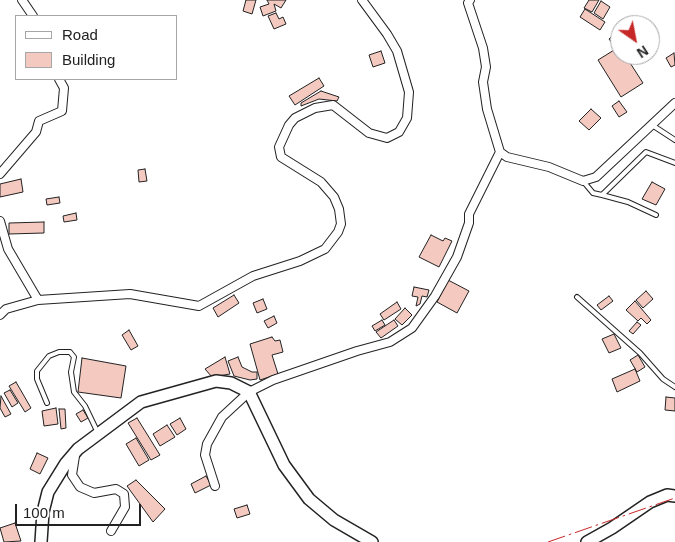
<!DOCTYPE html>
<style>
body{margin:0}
#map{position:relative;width:675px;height:542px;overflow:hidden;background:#fff;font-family:Arial,sans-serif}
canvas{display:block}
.legend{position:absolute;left:15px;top:15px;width:162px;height:65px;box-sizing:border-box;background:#fff;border:1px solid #a7a7a7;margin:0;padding:6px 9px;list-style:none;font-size:15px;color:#222}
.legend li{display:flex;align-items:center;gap:10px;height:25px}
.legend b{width:25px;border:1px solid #a7a7a7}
.north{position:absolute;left:610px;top:15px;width:50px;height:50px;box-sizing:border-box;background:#fff;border:1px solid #a7a7a7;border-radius:50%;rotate:147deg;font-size:14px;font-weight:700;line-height:20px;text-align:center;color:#222}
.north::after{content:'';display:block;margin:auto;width:18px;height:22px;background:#c62828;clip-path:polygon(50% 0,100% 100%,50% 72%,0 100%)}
.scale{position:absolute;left:15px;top:504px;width:126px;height:22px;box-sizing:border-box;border:2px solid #222;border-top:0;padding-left:6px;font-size:15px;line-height:18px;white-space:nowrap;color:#222;-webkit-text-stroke:4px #fff;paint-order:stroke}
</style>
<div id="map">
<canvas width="675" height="542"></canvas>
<ul class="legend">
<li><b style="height:6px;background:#fff"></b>Road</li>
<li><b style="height:14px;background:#f3c9c0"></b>Building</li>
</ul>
<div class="north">N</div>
<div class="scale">100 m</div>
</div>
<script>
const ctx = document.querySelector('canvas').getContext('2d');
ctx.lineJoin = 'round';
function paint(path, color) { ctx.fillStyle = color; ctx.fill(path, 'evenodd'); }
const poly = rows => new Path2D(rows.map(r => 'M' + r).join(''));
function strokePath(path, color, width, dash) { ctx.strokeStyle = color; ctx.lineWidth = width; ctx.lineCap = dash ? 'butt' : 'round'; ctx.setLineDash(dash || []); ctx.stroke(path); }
const building = poly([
 [246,0,256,0,252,14,243,11,246,0],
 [267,0,286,0,281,8,274,4,276,11,263,16,260,7,269,4,267,0],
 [589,0,599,0,592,12,584,8,589,0],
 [601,1,610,7,603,19,594,13,601,1],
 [585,9,605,22,600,30,580,17,585,9],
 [276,13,279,19,283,17,286,24,274,29,268,16,276,13],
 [615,34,620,41,615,47,609,39,615,34],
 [619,47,620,55,625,55,643,83,621,97,598,60,619,47],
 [381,51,385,63,373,67,369,55,381,51],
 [674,53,675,65,671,67,666,58,674,53],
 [319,78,324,86,295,105,289,96,319,78],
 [321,91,339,97,337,101,319,99,301,106,301,103,321,91],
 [619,101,627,112,619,117,612,106,619,101],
 [591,109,601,118,589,130,579,121,591,109],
 [145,169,147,181,139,182,138,170,145,169],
 [21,179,23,192,0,197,0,184,21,179],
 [652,182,665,189,656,205,642,199,652,182],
 [59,197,60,203,47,205,46,199,59,197],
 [76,213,77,220,64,222,63,216,76,213],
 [44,222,44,233,9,234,9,223,44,222],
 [431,235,443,241,445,238,452,241,439,267,419,257,431,235],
 [448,280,469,291,457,313,437,302,448,280],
 [414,287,429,290,427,297,422,296,420,304,416,306,418,297,412,296,414,287],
 [646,291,653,299,643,308,636,300,646,291],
 [234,295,239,303,218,317,213,308,234,295],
 [609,296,613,301,601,310,597,305,609,296],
 [263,299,267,309,257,313,253,303,263,299],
 [635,301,651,320,647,324,641,318,638,321,626,310,635,301],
 [397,302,401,309,384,320,380,314,397,302],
 [405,308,412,315,402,325,395,319,405,308],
 [274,316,277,323,268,328,264,321,274,316],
 [382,320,385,325,375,331,372,326,382,320],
 [394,320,398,326,381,338,376,332,394,320],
 [637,322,641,325,633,334,629,331,637,322],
 [129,330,138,346,131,350,122,335,129,330],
 [614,334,621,348,609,353,602,339,614,334],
 [272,337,275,341,280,340,283,352,272,355,278,374,260,380,250,344,272,337],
 [638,355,645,367,637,372,630,360,638,355],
 [225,357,230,374,212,377,205,369,225,357],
 [238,357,242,367,252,372,257,372,257,379,250,380,234,376,228,361,238,357],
 [82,358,126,366,121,398,78,392,82,358],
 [635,369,640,381,617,392,612,379,635,369],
 [16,382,31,408,25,412,9,386,16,382],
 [10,390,18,403,12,407,4,393,10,390],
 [1,396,11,414,5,417,0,408,1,396],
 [666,397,675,398,675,411,665,410,666,397],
 [56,408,58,424,44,426,42,411,56,408],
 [59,409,65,409,66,428,61,429,59,409],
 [83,410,88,418,81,422,76,414,83,410],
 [137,418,160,455,151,460,128,423,137,418],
 [180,418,186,429,177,435,170,424,180,418],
 [167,425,175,437,160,446,153,434,167,425],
 [136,438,149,460,139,466,126,444,136,438],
 [37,453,48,458,40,474,30,469,37,453],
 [206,476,211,485,195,493,191,484,206,476],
 [136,480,165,509,153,522,127,486,136,480],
 [247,505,250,514,237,518,234,509,247,505],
 [15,523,21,541,4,542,0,528,15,523]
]);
const lane = poly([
 [652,125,675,140],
 [583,181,593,193,602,195,646,152,675,163],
 [602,195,628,202,656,215],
 [577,297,640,353,663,379,675,387],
 [47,403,37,379,37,371,49,356,59,352,70,352,74,357,71,372,74,392,85,406,98,433]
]);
const street = poly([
 [22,0,33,16],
 [470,0,468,3,483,48,486,67,483,82,487,109,500,152,507,157,549,167,583,181,596,177,675,103],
 [0,174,36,132,39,121,62,111,64,88,59,79],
 [0,221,8,249,38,300],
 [0,315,6,309,38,300,130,294,199,306,253,276,300,261,325,249,338,232,341,224,339,209,334,197,321,182,281,157,279,147,289,125,295,118,315,108,333,105,369,133,387,138,399,132,407,118,409,92,397,51,387,34,362,0],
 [75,456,72,475,80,487,94,493,116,489,124,494,125,507,111,531],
 [215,486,205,455,207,444,222,417,249,392,273,380,357,351,390,342,412,328,435,296,457,257,469,223,469,214,500,152]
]);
const secondary = poly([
 [41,542,43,512,48,492,66,463,78,449,141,402,216,381,231,383,249,392,284,465,309,499,334,520,372,542],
 [587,542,612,528,650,502,667,495,675,496]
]);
const power = poly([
 [548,542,675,498]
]);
paint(building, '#f3c9c0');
strokePath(building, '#222', 1);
strokePath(lane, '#222', 6);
strokePath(street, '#222', 10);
strokePath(secondary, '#222', 14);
strokePath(lane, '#fff', 4);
strokePath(street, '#fff', 8);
strokePath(secondary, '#fff', 11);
strokePath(power, '#c62828', 1, [18, 4, 2.5, 4]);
</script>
